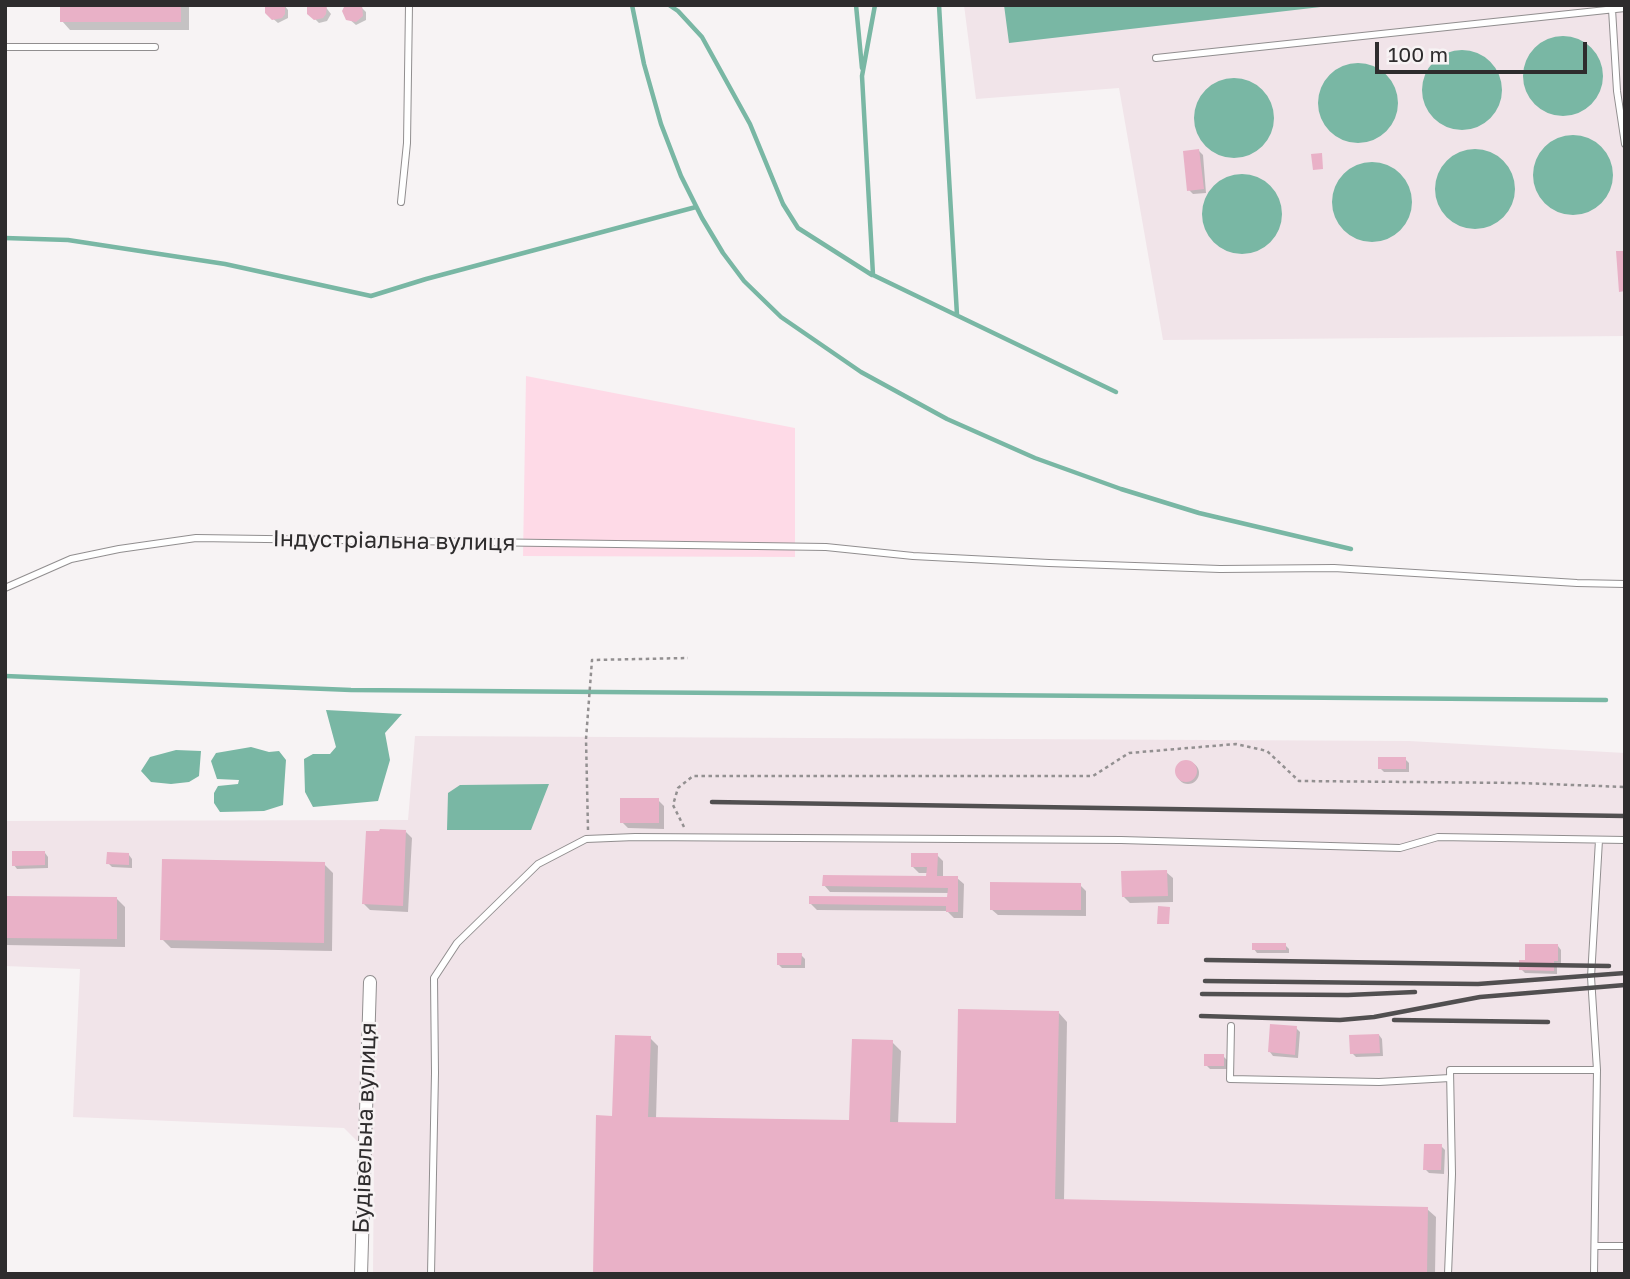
<!DOCTYPE html>
<meta charset="utf-8">
<style>
body{margin:0}
#map{position:relative;width:1630px;height:1279px;overflow:hidden;background:#f7f3f4;font-family:"Golos Text",sans-serif}
canvas{display:block}
.frame{position:absolute;inset:0;border:7px solid #2e2c2d;pointer-events:none}
.scale{position:absolute;left:1375px;top:42px;width:212px;height:32px;box-sizing:border-box;border:4px solid #2e2c2d;border-top:0;padding-left:9px;font-size:21px;line-height:24px;white-space:nowrap;color:#2e2c2d;-webkit-text-stroke:5px #f7f3f4;paint-order:stroke}
</style>
<div id="map">
<canvas width="1630" height="1279"></canvas>
<div class="frame"></div>
<div class="scale">100 m</div>
</div>
<script>
const ctx = document.querySelector('canvas').getContext('2d');
ctx.lineJoin = 'round';
function paint(path, color) { ctx.fillStyle = color; ctx.fill(path, 'evenodd'); }
const poly = rows => new Path2D(rows.map(r => 'M' + r).join(''));
function strokePath(path, color, width, dash) { ctx.strokeStyle = color; ctx.lineWidth = width; ctx.lineCap = dash ? 'butt' : 'round'; ctx.setLineDash(dash || []); ctx.stroke(path); }
function drawText(font, color, halo, rows, align = 'center') {
  ctx.font = font + ' "Golos Text",sans-serif'; ctx.lineWidth = 5; ctx.setLineDash([]); ctx.textBaseline = 'middle'; ctx.strokeStyle = halo; ctx.fillStyle = color; for (const [text, x, y, turn = 0] of rows) {
    ctx.save(); ctx.translate(x, y); ctx.rotate((+turn || 0) * Math.PI / 180); ctx.textAlign = isNaN(turn) ? turn : align; if (halo) ctx.strokeText(text, 0, 0); ctx.fillText(text, 0, 0); ctx.restore();
  }
}
const built = poly([
 [964,5,1625,5,1625,336,1163,340,1119,88,976,99],
 [415,736,1409,741,1625,753,1625,1274,373,1274,374,1158,344,1128,73,1117,80,969,5,966,5,821,408,820]
]);
const green = poly([
 [526,376,795,428,795,557,523,556]
]);
const water = poly([
 [1004,5,1338,5,1009,43],
 '1523 76a40 40 0 1 1 80 0a40 40 0 1 1-80 0Z',
 '1422 90a40 40 0 1 1 80 0a40 40 0 1 1-80 0Z',
 '1318 103a40 40 0 1 1 80 0a40 40 0 1 1-80 0Z',
 '1194 118a40 40 0 1 1 80 0a40 40 0 1 1-80 0Z',
 '1533 175a40 40 0 1 1 80 0a40 40 0 1 1-80 0Z',
 '1435 189a40 40 0 1 1 80 0a40 40 0 1 1-80 0Z',
 '1332 202a40 40 0 1 1 80 0a40 40 0 1 1-80 0Z',
 '1202 214a40 40 0 1 1 80 0a40 40 0 1 1-80 0Z',
 [326,710,402,714,385,733,390,760,378,801,313,807,305,792,304,759,313,754,330,754,336,747],
 [251,747,269,752,279,751,286,760,283,805,264,811,220,812,214,803,214,793,218,786,238,784,239,780,217,779,211,761,216,753],
 [176,750,201,751,199,776,189,782,171,784,151,782,141,771,150,757],
 [549,784,531,830,447,830,448,793,460,785]
]);
const shadow = poly([
 [62,5,189,5,189,30,70,30,62,21],
 [284,5,288,10,288,18,278,23,271,17],
 [324,5,331,14,327,21,319,23,313,17],
 [359,5,366,12,366,20,356,25,349,19],
 [1199,151,1203,155,1206,193,1193,194,1189,190],
 [1405,759,1409,763,1409,772,1384,772,1380,768],
 '1177 773a11 11 0 1 1 22 0a11 11 0 1 1-22 0Z',
 [658,800,664,806,664,829,628,828,622,822],
 [406,832,412,838,408,912,370,910,364,904],
 [45,853,48,857,48,868,17,869,14,865],
 [129,855,132,859,132,868,112,867,108,863],
 [937,855,943,861,943,878,957,878,964,884,963,918,954,918,947,911,817,910,811,904,949,899,949,893,830,892,824,885,928,877,928,873,919,873,913,867],
 [324,864,333,873,332,951,171,948,162,939],
 [1166,872,1173,878,1173,902,1130,903,1124,897],
 [1080,885,1086,891,1086,916,998,915,991,909],
 [5,898,117,899,125,907,125,947,5,945],
 [1285,945,1289,949,1289,953,1257,953,1254,949],
 [1558,946,1561,950,1561,964,1557,964,1557,974,1525,973,1521,969],
 [801,955,805,959,805,968,782,968,778,964],
 [1059,1013,1067,1022,1064,1201,1427,1209,1436,1217,1435,1274,595,1274,614,1117,650,1038,658,1046,656,1119,850,1122,892,1042,901,1051,898,1124,958,1125],
 [1296,1028,1300,1032,1298,1058,1273,1056,1270,1052],
 [1379,1035,1382,1039,1383,1056,1356,1057,1352,1053],
 [1223,1056,1227,1060,1227,1069,1210,1069,1206,1065],
 [1441,1146,1445,1150,1444,1174,1429,1173,1425,1169]
]);
const stream = poly([
 [632,5,644,64,661,124,681,176,702,218,723,253,744,281,781,317,861,372,947,419,1035,458,1121,489,1199,513,1351,549],
 [669,5,678,11,702,37,750,124,783,204,798,228,872,275],
 [856,5,862,68],
 [875,5,862,76,873,275,1116,392],
 [939,5,957,315],
 [5,238,68,240,225,264,371,296,426,279,696,207],
 [5,676,351,690,1606,700]
]);
const building = poly([
 [60,5,181,5,181,22,60,22],
 [265,5,285,5,285,14,282,18,272,20,265,13],
 [307,5,327,5,326,14,323,18,314,20,307,14],
 [345,5,362,5,363,16,356,22,346,20,342,11],
 [1199,149,1204,189,1187,191,1183,151],
 [1322,153,1323,169,1313,170,1311,154],
 [1616,251,1625,251,1625,291,1619,292],
 [1378,757,1406,757,1406,769,1378,769],
 '1175 771a11 11 0 1 1 22 0a11 11 0 1 1-22 0Z',
 [620,798,659,798,659,823,620,823],
 [380,829,406,830,403,906,362,904,366,831,379,831],
 [12,851,45,851,45,865,12,866],
 [107,852,129,853,129,865,106,864],
 [911,853,938,853,937,876,958,876,958,912,946,912,946,906,809,904,809,896,947,897,948,888,822,886,823,875,926,876,927,867,911,867],
 [162,859,325,862,324,943,160,940],
 [1167,870,1168,896,1122,897,1121,871],
 [990,882,1081,883,1081,910,990,910],
 [5,896,117,897,117,939,5,938],
 [1158,906,1170,907,1169,924,1157,924],
 [1252,943,1286,943,1286,950,1252,950],
 [1525,944,1558,944,1558,961,1554,961,1554,971,1519,970,1519,960,1525,960],
 [777,953,802,953,801,965,777,965],
 [958,1009,1059,1011,1055,1199,1428,1207,1427,1274,593,1274,596,1115,612,1116,615,1035,651,1036,648,1117,849,1120,852,1039,893,1040,890,1122,956,1123],
 [1270,1024,1297,1026,1295,1055,1268,1052],
 [1379,1034,1380,1053,1350,1054,1349,1035],
 [1204,1054,1224,1054,1224,1066,1204,1066],
 [1424,1144,1442,1144,1441,1170,1423,1170]
]);
const path = poly([
 [684,827,673,805,678,788,693,776,1093,776,1129,753,1236,744,1267,751,1299,781,1521,783,1625,787],
 [588,830,586,739,592,660,688,658]
]);
const service = poly([
 [1612,9,1617,91,1625,144],
 [5,47,155,47],
 [1156,58,1625,8],
 [401,202,407,143,409,5],
 [5,588,71,559,119,549,196,538,826,547,913,556,1049,563,1220,569,1334,568,1577,583,1625,584],
 [1231,1026,1230,1079,1379,1082,1450,1078],
 [1595,1246,1625,1246],
 [431,1274,435,1073,434,978,457,943,538,864,586,839,635,837,1121,840,1400,848,1438,837,1625,840],
 [1448,1274,1452,1174,1450,1070,1597,1070],
 [1594,1274,1597,1070,1591,977,1599,840]
]);
const minor = poly([
 [361,1274,370,982]
]);
const rail = poly([
 [712,802,1625,816],
 [1206,960,1609,966],
 [1205,981,1478,984,1625,973],
 [1202,994,1348,995,1415,992],
 [1201,1016,1340,1020,1374,1017,1480,997,1625,985],
 [1394,1020,1548,1022]
]);
const streetNames = [
 ["Індустріальна вулиця",394,541,1],
 ["Будівельна вулиця",365,1128,-88]
];
paint(built, '#f1e4e9');
paint(green, '#fedae7');
paint(water, '#79b7a4');
paint(shadow, '#0003');
strokePath(stream, '#79b7a4', 4.5);
paint(building, '#e9b1c7');
strokePath(service, '#918e8f', 8);
strokePath(minor, '#918e8f', 14);
strokePath(path, '#939091', 2.5, [3.5, 3.5]);
strokePath(service, '#fff', 6);
strokePath(minor, '#fff', 12);
strokePath(rail, '#514f50', 4.5);
drawText('23px', '#2e2c2d', '#f7f3f4', streetNames);
</script>
